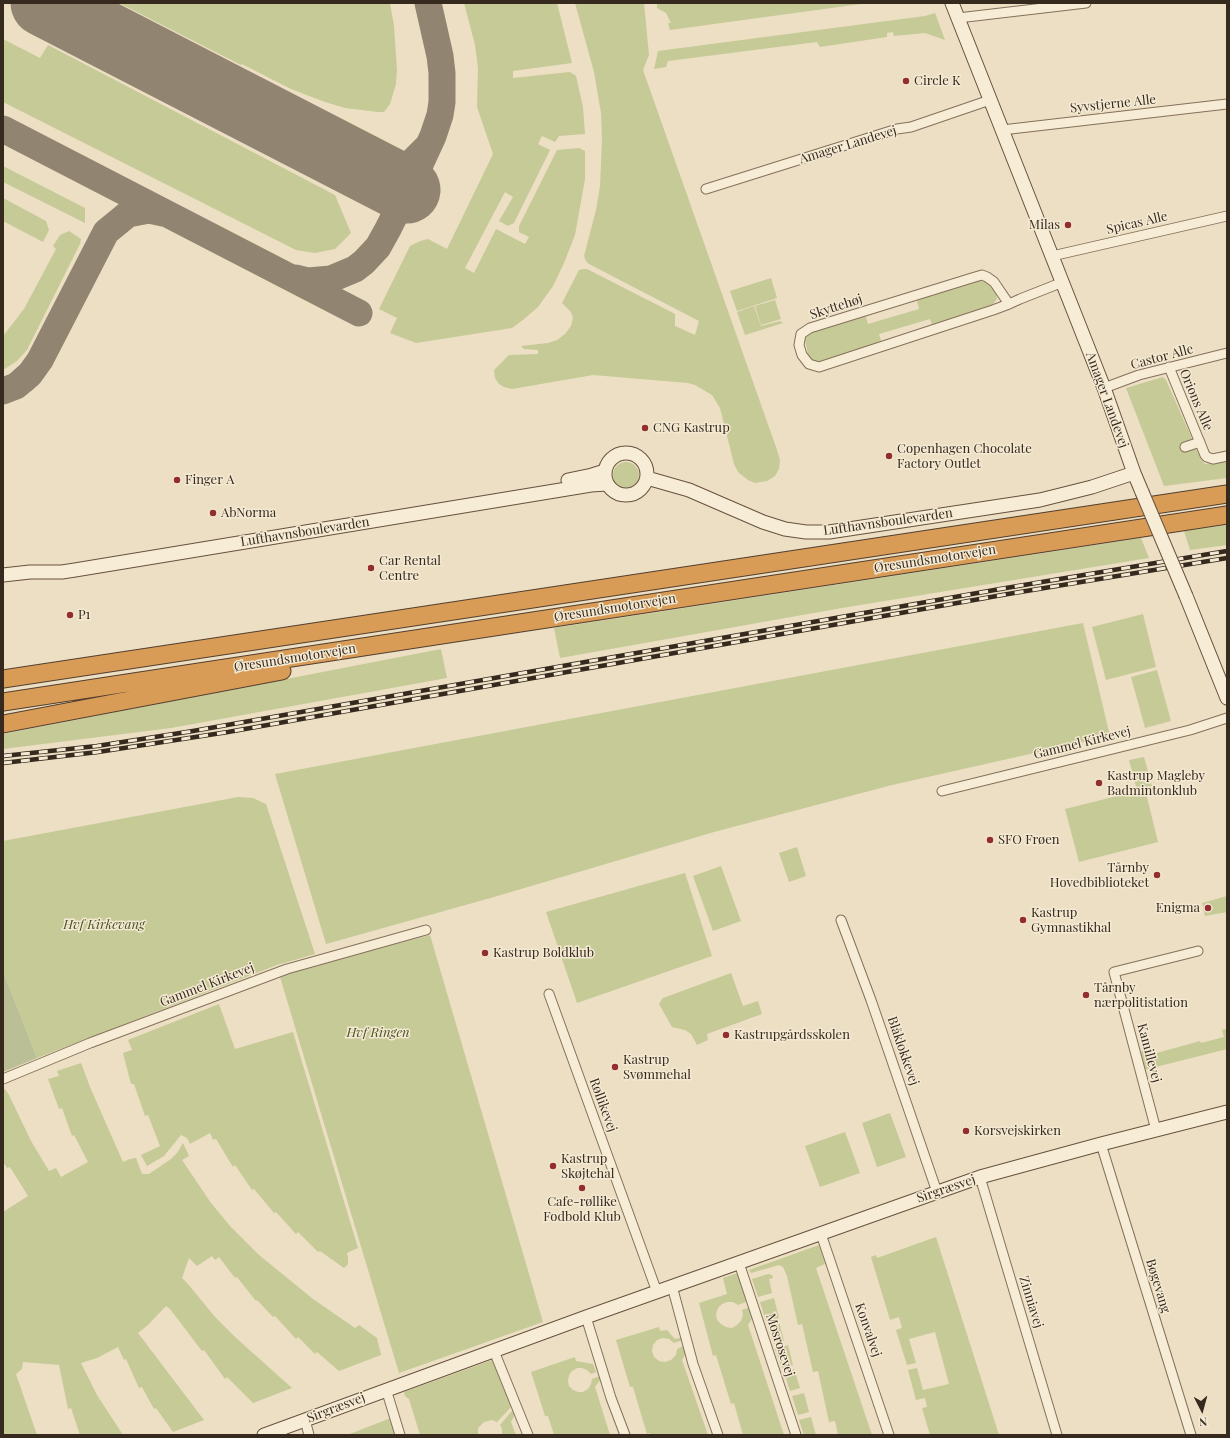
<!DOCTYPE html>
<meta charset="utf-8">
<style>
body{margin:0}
#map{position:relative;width:1230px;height:1438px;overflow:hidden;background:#ecdfc3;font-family:"Playfair Display",serif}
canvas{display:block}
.frame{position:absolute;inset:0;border:4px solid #36291e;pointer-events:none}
.north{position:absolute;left:1182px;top:1390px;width:40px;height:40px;-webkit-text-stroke:3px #f4e9d2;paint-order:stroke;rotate:174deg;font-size:11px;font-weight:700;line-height:16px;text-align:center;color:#36291e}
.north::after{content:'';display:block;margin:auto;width:14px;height:18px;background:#36291e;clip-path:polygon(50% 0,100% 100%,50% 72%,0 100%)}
</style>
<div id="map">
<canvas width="1230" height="1438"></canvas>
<div class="frame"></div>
<div class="north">N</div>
</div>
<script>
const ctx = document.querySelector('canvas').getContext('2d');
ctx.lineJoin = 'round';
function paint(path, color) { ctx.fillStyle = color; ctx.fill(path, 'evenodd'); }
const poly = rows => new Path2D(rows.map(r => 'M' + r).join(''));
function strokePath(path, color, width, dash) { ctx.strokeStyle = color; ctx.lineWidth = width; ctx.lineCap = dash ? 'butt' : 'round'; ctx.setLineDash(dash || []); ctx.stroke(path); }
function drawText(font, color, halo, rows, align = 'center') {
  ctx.font = font + ' "Playfair Display",serif'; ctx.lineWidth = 3; ctx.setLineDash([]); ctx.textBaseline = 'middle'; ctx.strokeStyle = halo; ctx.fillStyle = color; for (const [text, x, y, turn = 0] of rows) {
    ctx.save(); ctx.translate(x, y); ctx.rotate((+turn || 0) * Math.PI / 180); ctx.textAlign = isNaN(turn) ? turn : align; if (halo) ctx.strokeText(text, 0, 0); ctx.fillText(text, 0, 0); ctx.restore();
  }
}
const green = poly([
 [119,3,390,3,394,26,397,70,396,84,390,104,384,112,378,112,345,108,325,102,291,89,242,64,241,65],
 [464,3,557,3,572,63,513,71,513,78,570,72,576,76,583,107,585,134,559,136,555,142,542,136,538,144,550,150,514,223,508,226,499,221,513,197,505,192,465,268,474,273,496,229,525,244,529,237,519,232,519,226,557,150,579,148,585,151,585,179,575,235,564,263,553,286,538,307,524,319,512,328,416,343,390,333,397,318,379,309,410,246,420,241,428,239,447,249,493,154,477,107,478,68,475,45],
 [575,3,644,3,649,55,643,70,777,450,780,460,779,469,775,476,767,481,755,483,748,480,738,472,734,464,720,408,712,395,695,385,688,383,593,375,512,389,504,387,499,384,495,378,494,370,509,355,538,354,538,350,524,349,521,346,548,343,557,340,565,334,571,326,573,318,571,312,562,303,579,270,583,269,587,269,675,314,675,326,695,335,699,321,589,264,586,261,584,256,596,210,600,186,602,140,601,113,594,72],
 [657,3,868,3,670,30,668,23,671,23,666,13,657,8],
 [935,13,945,40,925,33,894,36,893,32,887,33,887,37,820,47,817,42,668,61,666,67,654,69,658,51,925,16],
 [3,39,40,58,48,45,335,195,351,233,335,249,315,253,296,250,3,102],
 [3,166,85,208,85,223,3,182],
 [3,198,46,221,49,230,43,242,3,221],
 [69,231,81,239,80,244,27,350,17,361,3,370,3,336,24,309,56,249,53,246,60,235],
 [771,278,777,298,737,311,730,291],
 [978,281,985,281,989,282,996,293,997,299,990,308,933,327,930,319,879,334,882,344,830,361,817,362,812,360,808,355,805,339,811,332,863,316,866,317,868,324,919,309,917,301,918,299],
 [775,300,781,319,761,325,755,306],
 [754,306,761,326,780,321,783,323,745,335,737,312],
 [1163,377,1166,380,1201,459,1205,464,1227,461,1227,478,1164,486,1126,388],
 '613 475a13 13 0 1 1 26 0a13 13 0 1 1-26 0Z',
 [1227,525,1227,545,1190,550,1184,531],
 [1141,538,1149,558,842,608,560,658,554,628],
 [1143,614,1156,667,1106,680,1092,627],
 [1083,623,1110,736,892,785,714,832,494,897,326,944,275,774],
 [441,649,447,678,171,728,3,749,3,734],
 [1157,670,1171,721,1145,728,1131,677],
 [1144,757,1152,786,1137,790,1129,760],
 [1145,789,1158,842,1079,862,1065,809],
 [238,797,253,798,266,804,315,954,277,965,37,1058,3,971,3,841],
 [797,847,806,876,789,882,779,853],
 [721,866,741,921,713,931,693,876],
 [685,873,712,956,577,1003,546,912],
 [1227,896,1227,912,1205,916,1202,903],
 [430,935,543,1322,399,1373,280,977,318,964],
 [731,973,743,1006,758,1001,762,1014,707,1034,708,1040,697,1045,691,1034,685,1030,672,1027,659,1004,663,998],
 [219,1004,235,1049,293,1032,358,1248,347,1253,348,1257,348,1264,344,1268,320,1251,318,1252,298,1232,296,1234,276,1212,274,1213,254,1189,252,1190,235,1165,233,1167,216,1139,213,1140,210,1133,190,1144,187,1138,181,1135,164,1156,147,1166,141,1155,160,1146,148,1115,145,1116,134,1084,131,1084,123,1053,132,1050,128,1040],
 [1227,1029,1227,1049,1144,1070,1140,1054,1144,1048,1146,1056,1200,1041,1201,1043,1224,1037,1222,1030],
 [81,1063,90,1087,123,1162,130,1159,136,1158,142,1174,149,1174,171,1159,177,1153,183,1143,189,1156,182,1160,211,1203,230,1226,259,1255,313,1299,355,1328,359,1325,377,1338,381,1355,339,1371,317,1352,315,1354,298,1337,296,1339,275,1316,273,1317,257,1300,256,1301,237,1277,235,1278,219,1257,215,1260,212,1256,197,1266,189,1258,182,1278,188,1284,215,1317,235,1337,292,1388,253,1403,227,1377,225,1379,204,1350,202,1351,170,1309,166,1306,148,1325,138,1333,204,1420,173,1432,156,1408,154,1409,142,1387,139,1388,126,1359,124,1360,118,1347,97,1358,81,1363,97,1395,123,1435,80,1435,71,1408,68,1409,59,1365,23,1362,22,1369,16,1374,37,1435,3,1435,3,1212,28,1196,10,1167,7,1168,3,1162,3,1090,5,1089,9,1095,31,1141,49,1171,56,1168,61,1177,88,1162,74,1135,72,1136,62,1108,59,1109,48,1079,59,1076,57,1071],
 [890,1113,906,1157,877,1167,862,1123],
 [845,1132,860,1173,820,1187,805,1146],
 [936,1237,999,1435,930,1435,922,1408,927,1407,925,1398,916,1400,908,1370,917,1368,923,1390,949,1384,935,1332,909,1339,916,1363,907,1365,896,1330,902,1328,899,1317,890,1320,871,1257,876,1255,877,1258],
 [819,1245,825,1264,816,1268,872,1435,838,1435,835,1421,829,1422,818,1371,813,1372,802,1324,798,1325,787,1276,783,1267,779,1265,751,1273,749,1270],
 [738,1273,748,1301,738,1305,733,1302,727,1302,722,1304,718,1308,716,1314,717,1320,721,1324,726,1327,732,1328,737,1325,741,1321,743,1315,742,1310,750,1307,753,1317,748,1325,784,1435,743,1435,734,1403,731,1404,716,1355,713,1356,699,1303,727,1294,723,1278],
 [768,1274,772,1275,773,1278,769,1279,772,1293,758,1297,752,1279],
 [774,1298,779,1318,766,1321,760,1302],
 [779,1322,784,1341,774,1344,768,1325],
 [659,1327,660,1331,667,1330,675,1339,683,1337,683,1340,674,1343,669,1339,663,1338,657,1340,653,1345,652,1351,654,1357,659,1361,665,1362,671,1360,676,1355,677,1349,685,1345,687,1351,682,1360,708,1435,651,1435,650,1433,647,1434,633,1387,630,1387,616,1340],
 [788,1345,793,1365,782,1368,775,1349],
 [575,1357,576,1361,593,1364,596,1372,591,1374,587,1370,582,1368,577,1368,572,1371,569,1375,568,1381,569,1386,573,1390,578,1392,583,1392,588,1389,591,1384,592,1379,600,1376,601,1379,595,1387,610,1435,554,1435,548,1416,545,1416,531,1372],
 [495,1359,511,1398,508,1399,511,1407,497,1422,492,1420,484,1422,478,1428,478,1435,420,1435,409,1399,405,1396,404,1392],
 [794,1369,800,1388,790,1391,784,1372],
 [804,1393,809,1412,798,1415,792,1396],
 [515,1410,516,1412,511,1422,516,1435,502,1435,502,1429,500,1425,511,1412],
 [811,1417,816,1435,804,1435,799,1420],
 [391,1418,395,1435,347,1435]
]);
const cemetery = poly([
 [3,971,37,1058,3,1072]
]);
const taxiway = poly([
 [3,129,359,313],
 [361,166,383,170,402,167,411,163,427,147],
 [296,278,308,281,331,279,355,269,364,262,378,247,388,229,416,173,433,136,440,115,442,102,442,73,440,56,428,3],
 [3,391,16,386,22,381,30,374,40,360,106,232,128,214,149,210,163,213]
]);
const runway = poly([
 [44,3,407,190]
]);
const street = poly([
 [958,18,1086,3],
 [1002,130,1227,104],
 [706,189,897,129,911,127,990,100],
 [1052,256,1227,216],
 [1009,304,994,282,987,277,982,275,975,277,810,328,801,334,799,345,802,355,809,364,819,367,993,310,1009,304,1020,299,1063,282],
 [1169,367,1205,455,1207,457,1213,459,1227,456],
 [1104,388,1139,375,1227,353],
 [1185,447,1200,442],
 [942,791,1190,730,1227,718],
 [841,920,871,1000,937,1192],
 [549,994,657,1292],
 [3,1079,90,1043,287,969,426,930],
 [1156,1130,1114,972,1198,951],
 [1101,1144,1191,1435],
 [980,1177,1057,1435],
 [821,1234,889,1435],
 [739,1263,796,1435],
 [672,1286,693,1364,718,1435],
 [586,1317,611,1398,625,1435],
 [494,1351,528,1435],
 [386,1389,400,1435],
 [305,1420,309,1435]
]);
const secondary = poly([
 [952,3,1104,388,1134,473,1142,492],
 '605 474a21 21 0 1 1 42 0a21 21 0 1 1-42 0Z',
 [647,478,689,490,763,522,785,529,806,532,829,532,1040,500,1092,487,1134,473],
 [568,480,592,475,605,471],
 [3,575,30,572,62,572,75,570,591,485,607,484],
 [1186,596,1227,698],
 [264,1435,586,1317,980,1177,1101,1144,1227,1112]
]);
const highway = poly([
 [3,679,1227,494],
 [3,702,1227,515],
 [3,724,282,671]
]);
const rail = poly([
 [3,756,97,746,193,731,1006,588,1227,551],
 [3,763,98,752,228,732,1008,594,1227,558]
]);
const secondaryBridge = poly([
 [1142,492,1186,596]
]);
const markers = [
 [906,81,4,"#922d30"],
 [1068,225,4,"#922d30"],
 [645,428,4,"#922d30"],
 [889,456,4,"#922d30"],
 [177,480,4,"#922d30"],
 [213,513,4,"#922d30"],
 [371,568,4,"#922d30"],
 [70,615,4,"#922d30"],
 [1099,783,4,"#922d30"],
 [990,840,4,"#922d30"],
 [1157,875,4,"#922d30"],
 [1208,908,4,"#922d30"],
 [1023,920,4,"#922d30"],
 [485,953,4,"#922d30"],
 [1086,995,4,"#922d30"],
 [726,1035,4,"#922d30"],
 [615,1067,4,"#922d30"],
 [966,1131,4,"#922d30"],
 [553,1166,4,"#922d30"],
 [582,1188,4,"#922d30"]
];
const poiNames = [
 ["Circle K",914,81],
 ["Milas",1060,225,"right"],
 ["CNG Kastrup",653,428],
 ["Copenhagen Chocolate",897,449],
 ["Factory Outlet",897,464],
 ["Finger A",185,480],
 ["AbNorma",221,513],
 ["Car Rental",379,561],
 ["Centre",379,576],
 ["P1",78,615],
 ["Kastrup Magleby",1107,776],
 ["Badmintonklub",1107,791],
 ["SFO Frøen",998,840],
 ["Tårnby",1149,868,"right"],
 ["Hovedbiblioteket",1149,883,"right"],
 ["Enigma",1200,908,"right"],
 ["Kastrup",1031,913],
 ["Gymnastikhal",1031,928],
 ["Kastrup Boldklub",493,953],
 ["Tårnby",1094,988],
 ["nærpolitistation",1094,1003],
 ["Kastrupgårdsskolen",734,1035],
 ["Kastrup",623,1060],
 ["Svømmehal",623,1075],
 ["Korsvejskirken",974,1131],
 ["Kastrup",561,1159],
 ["Skøjtehal",561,1174],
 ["Cafe-røllike",582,1202,"center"],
 ["Fodbold Klub",582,1217,"center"]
];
const streetNames = [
 ["Syvstjerne Alle",1113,104,-6],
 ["Amager Landevej",848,145,-17],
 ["Spicas Alle",1137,223,-13],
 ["Skyttehøj",836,307,-18],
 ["Castor Alle",1162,357,-15],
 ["Amager Landevej",1107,400,70],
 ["Orions Alle",1196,400,67],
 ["Lufthavnsboulevarden",888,522,-8],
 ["Lufthavnsboulevarden",305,532,-9],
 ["Øresundsmotorvejen",935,559,-9],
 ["Øresundsmotorvejen",615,608,-9],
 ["Øresundsmotorvejen",295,658,-9],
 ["Gammel Kirkevej",1082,743,-14],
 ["Gammel Kirkevej",207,985,-21],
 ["Blåklokkevej",903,1051,71],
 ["Kamillevej",1149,1053,75],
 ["Røllikevej",603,1105,70],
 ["Sirgræsvej",946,1189,-19],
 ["Bøgevang",1158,1286,73],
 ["Zinniavej",1031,1302,73],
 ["Konvalvej",868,1330,71],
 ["Mosrosevej",780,1345,72],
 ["Sirgræsvej",336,1408,-21]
];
const parkNames = [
 ["Hvf Kirkevang",104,925],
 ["Hvf Ringen",378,1033]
];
paint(green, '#c5ca97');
paint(cemetery, '#bbbf96');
strokePath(taxiway, '#918470', 27);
strokePath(runway, '#918470', 67);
strokePath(street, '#85705b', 11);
strokePath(secondary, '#67513e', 15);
strokePath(highway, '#533f2f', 19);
strokePath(street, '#f7ecd6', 9);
strokePath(secondary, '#f7ecd6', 13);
strokePath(highway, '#d89c57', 17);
strokePath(rail, '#36291e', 4.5);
strokePath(rail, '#f4e9d2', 3, [9]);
strokePath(secondaryBridge, '#67513e', 15, []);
strokePath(secondaryBridge, '#f7ecd6', 13);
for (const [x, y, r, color] of markers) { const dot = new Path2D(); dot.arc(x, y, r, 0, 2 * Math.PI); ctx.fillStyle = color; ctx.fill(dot); strokePath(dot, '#f4e9d2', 1.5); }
drawText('13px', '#36291e', '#f4e9d2', poiNames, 'left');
drawText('13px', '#36291e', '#f4e9d2', streetNames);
drawText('italic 13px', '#485225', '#f4e9d2', parkNames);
</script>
